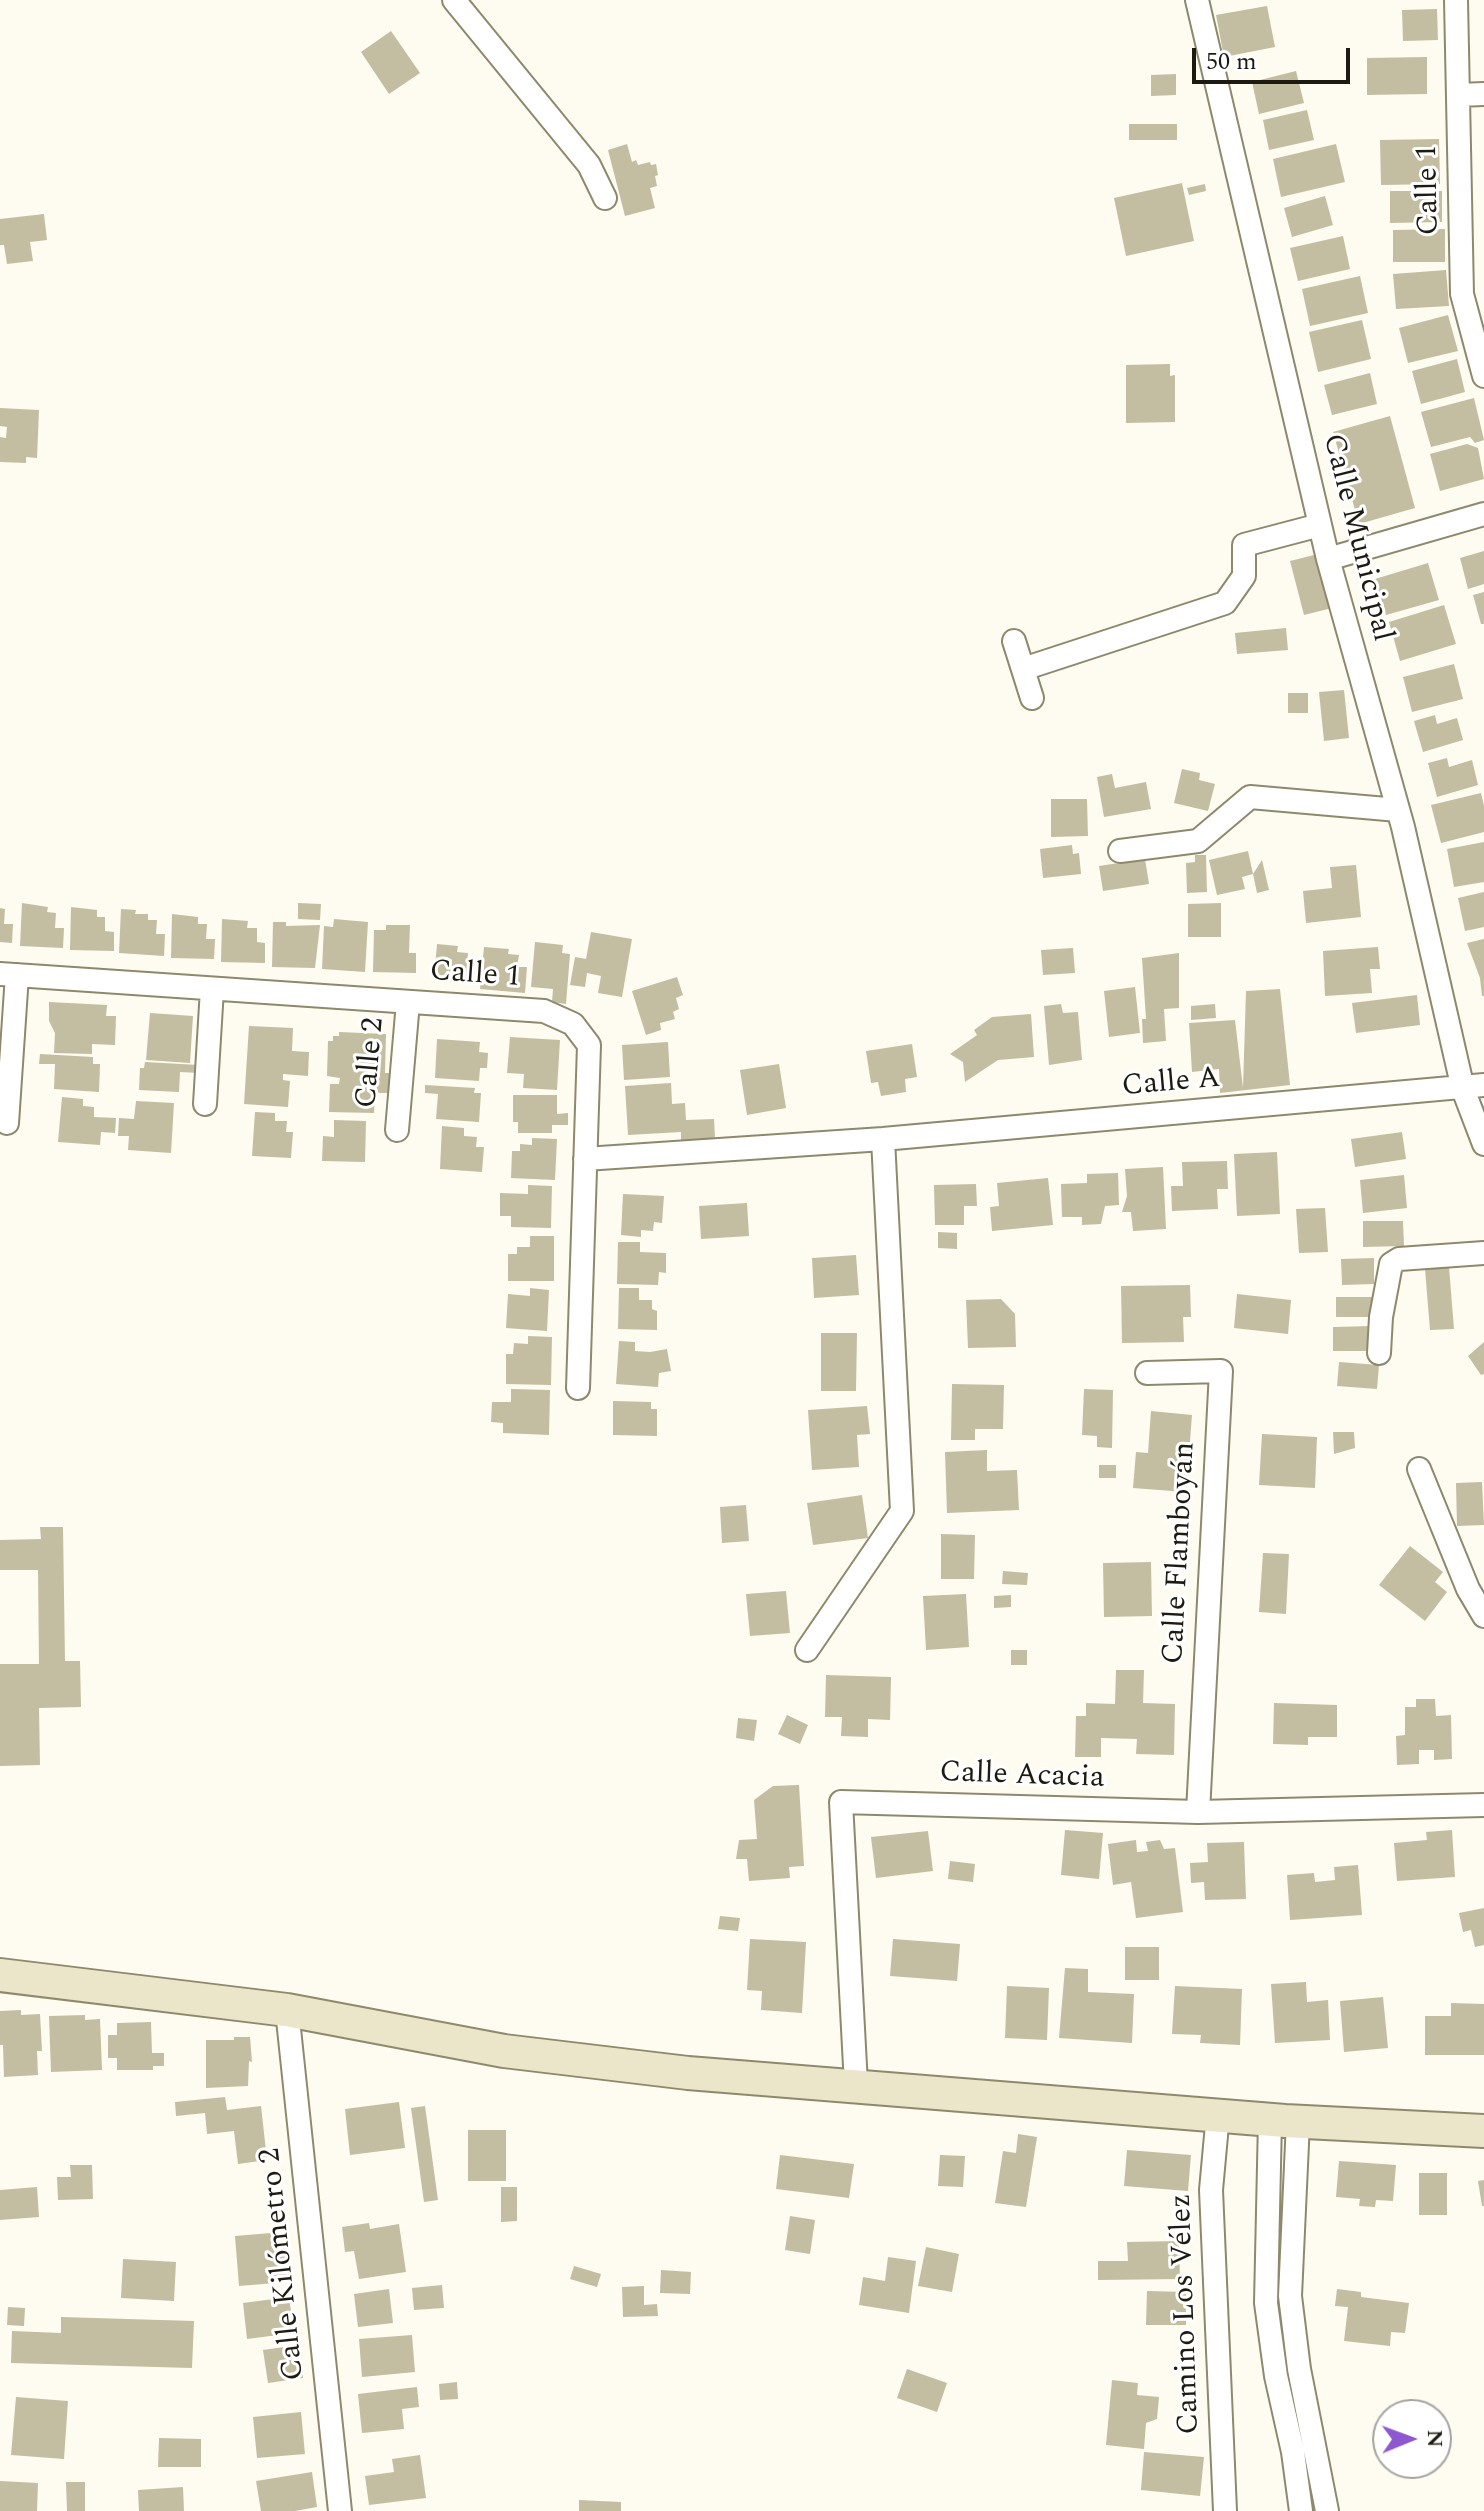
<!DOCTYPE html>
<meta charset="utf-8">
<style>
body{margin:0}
#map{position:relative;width:1484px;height:2511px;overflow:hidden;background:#fefcf0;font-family:Spectral,serif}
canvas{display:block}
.north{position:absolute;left:1372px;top:2399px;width:80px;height:80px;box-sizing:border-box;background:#fff;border:2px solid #a5a4a0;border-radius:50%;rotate:89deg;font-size:22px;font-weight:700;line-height:32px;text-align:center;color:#1d1b11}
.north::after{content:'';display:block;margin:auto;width:28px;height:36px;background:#8e58d0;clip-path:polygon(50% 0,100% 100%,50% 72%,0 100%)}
.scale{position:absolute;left:1192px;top:48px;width:158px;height:36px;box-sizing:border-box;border:4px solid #1d1b11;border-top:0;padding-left:10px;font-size:24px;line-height:28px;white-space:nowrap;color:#1d1b11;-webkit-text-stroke:6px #fff;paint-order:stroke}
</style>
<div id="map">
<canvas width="1484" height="2511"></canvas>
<div class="north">N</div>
<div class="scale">50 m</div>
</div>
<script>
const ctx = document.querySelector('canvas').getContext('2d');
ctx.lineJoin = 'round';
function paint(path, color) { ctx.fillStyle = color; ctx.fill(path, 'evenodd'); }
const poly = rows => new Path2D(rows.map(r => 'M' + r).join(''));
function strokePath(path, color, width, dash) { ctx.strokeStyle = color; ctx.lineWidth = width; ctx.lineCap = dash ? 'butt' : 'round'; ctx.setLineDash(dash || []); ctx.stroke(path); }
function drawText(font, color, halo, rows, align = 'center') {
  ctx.font = font + ' Spectral,serif'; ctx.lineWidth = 6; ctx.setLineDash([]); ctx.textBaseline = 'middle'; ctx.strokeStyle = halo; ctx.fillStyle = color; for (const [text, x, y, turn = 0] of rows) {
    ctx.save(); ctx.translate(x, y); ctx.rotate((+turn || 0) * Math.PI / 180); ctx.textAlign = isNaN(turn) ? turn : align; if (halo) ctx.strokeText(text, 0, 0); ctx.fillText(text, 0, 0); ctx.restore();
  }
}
const building = poly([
 [1267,6,1275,47,1224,57,1216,15],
 [1437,9,1438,40,1403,41,1402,10],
 [391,31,420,73,389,94,361,52],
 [1427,57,1427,94,1367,95,1367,58],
 [1296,71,1304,103,1259,114,1252,82],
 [1176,74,1176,95,1151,96,1151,75],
 [1307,110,1314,140,1269,150,1263,120],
 [1129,124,1177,124,1177,140,1129,140],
 [1439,139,1440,184,1381,185,1380,140],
 [627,144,632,162,636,160,638,165,650,162,651,165,656,164,658,175,655,176,657,186,650,188,655,208,625,216,608,150],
 [1336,144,1345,182,1281,197,1273,159],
 [1182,183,1194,241,1126,256,1114,198],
 [1205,184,1206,191,1189,195,1187,188],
 [1390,191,1442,191,1442,222,1390,223],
 [1325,196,1333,225,1292,237,1284,208],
 [44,214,47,240,30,242,33,261,7,264,4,245,0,245,0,219],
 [1445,229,1445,262,1393,262,1393,230],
 [1343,236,1350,269,1298,281,1290,248],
 [1446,270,1449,306,1396,309,1393,274],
 [1360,276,1368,313,1310,326,1302,289],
 [1448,315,1458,351,1408,363,1399,328],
 [1362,320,1371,359,1318,372,1309,332],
 [1457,359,1465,392,1421,404,1412,371],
 [1170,364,1170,376,1175,375,1175,422,1126,423,1126,365],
 [1370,373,1377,404,1332,415,1324,385],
 [1474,398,1484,440,1475,443,1470,437,1431,447,1421,412],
 [0,408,39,410,37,458,26,457,26,463,0,462,0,437,6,438,7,427,0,426],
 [1390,416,1415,508,1359,524,1333,432],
 [1467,444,1478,448,1484,479,1440,491,1430,454],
 [1484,551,1484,584,1468,589,1460,558],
 [1318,554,1332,608,1304,615,1290,561],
 [1428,563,1439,600,1386,615,1375,579],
 [1484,592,1484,624,1481,624,1473,595],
 [1444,605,1456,644,1400,661,1389,622],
 [1286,628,1288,650,1237,654,1235,633],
 [1454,664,1463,699,1412,712,1403,677],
 [1344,690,1349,738,1324,741,1319,692],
 [1288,693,1308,693,1308,713,1288,713],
 [1435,715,1437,724,1457,718,1463,740,1423,752,1414,721],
 [1447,758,1449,767,1472,760,1478,785,1437,797,1428,763],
 [1182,769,1200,773,1199,780,1215,784,1208,811,1174,803],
 [1112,774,1115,788,1146,782,1151,809,1104,817,1097,777],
 [1481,793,1484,806,1484,832,1441,843,1431,805],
 [1051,799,1087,799,1088,836,1051,837],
 [1484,842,1484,882,1454,887,1447,849],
 [1072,845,1073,854,1079,853,1081,874,1043,878,1040,849],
 [1248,851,1253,874,1242,877,1245,889,1217,895,1209,860],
 [1195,855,1206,855,1207,892,1187,893,1186,863,1195,862],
 [1145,859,1149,884,1103,891,1099,866],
 [1262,860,1269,890,1257,893,1253,874],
 [1356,865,1361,917,1306,923,1303,891,1332,888,1330,867],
 [1484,892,1484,927,1465,931,1458,898],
 [22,903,48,907,47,912,56,913,55,928,64,928,63,948,20,946],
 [298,903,321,904,320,920,298,919],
 [1221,903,1221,937,1188,937,1188,904],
 [71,907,97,910,97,917,105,917,105,931,114,932,114,951,70,950],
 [0,908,5,909,4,924,13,924,12,943,0,942],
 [121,909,136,910,135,914,148,914,148,920,157,920,156,934,165,934,164,956,119,953],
 [172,914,198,917,198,924,207,924,206,939,215,939,214,959,171,958],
 [222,919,248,921,247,928,257,928,257,942,265,943,265,963,221,962],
 [334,919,368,922,365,972,322,969,324,926,333,927],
 [273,922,286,922,286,926,320,925,315,968,272,967],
 [386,925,410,925,409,953,416,953,416,973,373,972,374,930,386,930],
 [591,932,632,939,622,997,598,993,601,976,587,973,585,987,570,985,575,957,586,959],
 [1484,939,1484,996,1482,996,1480,978,1467,943],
 [535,942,563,945,562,953,570,954,566,1004,552,1002,553,989,531,987],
 [437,944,458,946,457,952,468,953,467,964,475,968,473,983,434,980],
 [484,947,509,949,508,954,519,955,517,967,527,967,525,993,480,989],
 [1378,947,1380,969,1370,969,1372,993,1325,996,1323,951],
 [1073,948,1075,973,1043,975,1041,950],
 [1179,953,1179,1008,1164,1009,1166,1041,1143,1043,1142,1019,1146,1019,1142,958],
 [677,977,683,995,676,998,679,1009,673,1012,675,1019,660,1023,661,1030,646,1035,632,991],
 [1135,987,1140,1033,1109,1037,1104,991],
 [1280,989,1290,1085,1220,1093,1219,1069,1192,1072,1189,1023,1235,1020,1243,1088,1246,991],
 [1417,995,1420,1025,1356,1033,1352,1003],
 [49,1002,107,1005,106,1016,116,1016,115,1045,92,1044,92,1054,54,1053,55,1033,49,1021],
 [1061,1004,1063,1013,1078,1012,1082,1060,1049,1065,1044,1006],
 [1215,1004,1216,1018,1191,1020,1191,1006],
 [150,1013,193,1016,190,1063,146,1060],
 [1031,1014,1034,1057,998,1060,965,1082,963,1062,950,1054,977,1035,974,1030,992,1017],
 [249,1026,293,1028,292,1051,309,1052,308,1076,283,1074,283,1080,290,1081,288,1107,244,1104],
 [339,1032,386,1034,385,1073,395,1073,394,1093,375,1093,374,1113,329,1112,330,1084,339,1084,340,1078,327,1076,328,1041,333,1041,333,1036,339,1036],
 [510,1037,560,1040,557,1090,523,1088,524,1074,507,1073],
 [437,1039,480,1042,479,1052,488,1053,487,1068,480,1068,479,1081,435,1078],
 [668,1042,670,1077,624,1080,622,1045],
 [912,1044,917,1077,905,1079,906,1092,881,1096,878,1082,871,1083,866,1051],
 [40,1054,93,1057,93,1064,100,1064,99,1092,54,1089,55,1064,39,1064],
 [145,1062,199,1065,199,1073,180,1072,179,1092,139,1090,140,1068,144,1068],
 [779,1064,786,1108,747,1115,740,1070],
 [671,1083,672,1104,685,1103,686,1120,714,1119,715,1138,681,1140,681,1132,628,1135,625,1086],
 [425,1085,475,1088,474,1093,481,1093,479,1122,436,1119,438,1094,425,1093],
 [513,1095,557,1095,557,1114,568,1113,568,1125,552,1125,552,1133,518,1133,518,1122,513,1122],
 [62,1097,83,1099,83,1106,94,1107,94,1117,116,1118,115,1133,101,1132,100,1145,58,1142],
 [136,1101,174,1103,171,1153,128,1150,129,1136,118,1136,119,1118,134,1119],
 [255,1112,275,1113,275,1121,287,1121,286,1132,293,1132,291,1158,252,1156],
 [334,1120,366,1121,365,1162,322,1161,323,1136,334,1137],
 [442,1126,464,1128,464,1136,477,1137,476,1147,484,1147,482,1172,440,1169],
 [1402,1132,1406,1159,1355,1167,1351,1139],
 [532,1138,557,1139,555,1180,511,1178,512,1151,520,1151,520,1144,532,1145],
 [1277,1152,1280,1214,1237,1216,1234,1154],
 [1227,1161,1228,1189,1217,1189,1218,1209,1172,1211,1171,1186,1183,1186,1182,1162],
 [1163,1167,1166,1229,1133,1231,1131,1212,1122,1212,1127,1196,1125,1169],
 [1118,1173,1119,1205,1105,1206,1101,1224,1082,1225,1082,1217,1062,1217,1061,1184,1087,1183,1087,1174],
 [1404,1175,1407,1208,1363,1213,1360,1180],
 [1048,1178,1053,1225,992,1231,990,1207,999,1206,997,1183],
 [976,1184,977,1206,964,1206,964,1225,935,1225,934,1185],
 [528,1185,552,1186,551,1228,511,1227,511,1216,500,1216,500,1193,528,1194],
 [623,1194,664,1196,662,1223,654,1222,653,1231,641,1230,641,1237,621,1235],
 [747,1203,749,1236,701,1239,699,1206],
 [1325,1208,1328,1252,1299,1253,1296,1209],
 [1363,1221,1403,1221,1404,1246,1363,1247],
 [938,1232,957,1233,957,1249,938,1248],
 [530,1236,554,1236,554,1281,508,1281,508,1254,517,1254,517,1247,530,1247],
 [618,1242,640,1242,640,1252,666,1253,666,1273,659,1272,658,1285,617,1284],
 [856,1255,859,1295,814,1298,812,1258],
 [1374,1258,1374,1284,1342,1285,1341,1259],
 [1449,1267,1454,1329,1430,1330,1425,1269],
 [1190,1285,1191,1317,1183,1317,1184,1342,1122,1343,1121,1286],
 [530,1288,549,1290,547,1331,506,1328,508,1294,530,1296],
 [619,1288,639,1288,639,1300,652,1300,652,1309,657,1311,657,1330,618,1329],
 [1237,1294,1291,1300,1288,1334,1234,1328],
 [1336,1297,1377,1297,1377,1317,1336,1317],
 [1001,1299,1015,1314,1016,1347,968,1348,966,1300],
 [1373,1326,1373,1351,1333,1351,1333,1327],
 [821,1333,857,1333,856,1391,821,1391],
 [528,1336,552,1337,551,1385,506,1384,506,1354,513,1354,514,1343,528,1344],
 [619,1341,635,1342,635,1351,650,1352,667,1349,671,1371,659,1373,658,1387,616,1384],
 [1484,1342,1484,1374,1481,1375,1468,1356],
 [1339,1362,1379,1365,1377,1389,1337,1386],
 [952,1384,1004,1385,1003,1429,975,1429,975,1440,951,1440],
 [511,1389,550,1390,549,1435,503,1433,503,1423,491,1422,492,1402,511,1402],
 [1084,1389,1113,1390,1112,1448,1097,1447,1097,1436,1082,1435],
 [613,1401,651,1402,651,1409,657,1409,657,1436,613,1435],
 [867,1406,870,1434,857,1435,859,1467,812,1470,808,1410],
 [1151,1411,1192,1415,1186,1492,1133,1488,1136,1452,1148,1453],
 [1333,1432,1354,1432,1355,1448,1334,1454],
 [1262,1434,1317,1437,1315,1488,1259,1485],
 [987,1450,987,1471,1017,1470,1019,1510,947,1513,945,1452],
 [1099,1465,1116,1465,1116,1478,1099,1478],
 [1482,1482,1484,1525,1457,1526,1456,1483],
 [862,1495,868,1538,813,1545,807,1503],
 [746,1505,749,1541,722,1543,720,1507],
 [40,1527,63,1527,65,1661,80,1661,81,1707,39,1708,40,1765,0,1766,0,1664,39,1664,38,1570,0,1570,0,1540,41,1539],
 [941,1534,975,1535,974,1579,941,1579],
 [1410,1546,1443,1572,1435,1582,1447,1592,1425,1621,1379,1585],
 [1263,1553,1289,1554,1286,1614,1259,1612],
 [1151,1562,1152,1616,1104,1617,1103,1563],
 [1003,1571,1028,1573,1027,1585,1002,1584],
 [786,1591,790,1633,750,1636,746,1594],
 [966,1594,969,1647,926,1650,923,1596],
 [1011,1595,1011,1607,994,1608,994,1596],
 [1011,1650,1027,1650,1027,1665,1011,1665],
 [1116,1670,1144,1670,1143,1703,1175,1704,1174,1755,1136,1754,1137,1739,1101,1738,1101,1757,1075,1757,1076,1716,1086,1716,1086,1703,1115,1704],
 [826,1675,891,1677,890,1720,868,1719,868,1737,841,1736,842,1717,825,1717],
 [1416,1699,1435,1699,1436,1716,1451,1715,1452,1759,1434,1760,1434,1750,1419,1750,1419,1764,1397,1765,1396,1736,1405,1735,1405,1707,1416,1707],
 [1274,1703,1337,1705,1337,1737,1308,1737,1308,1745,1273,1744],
 [787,1715,808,1725,800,1744,778,1734],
 [738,1718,757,1720,754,1741,736,1738],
 [799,1785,804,1866,789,1867,790,1878,749,1881,747,1859,736,1859,739,1840,757,1839,754,1800,773,1786],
 [1065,1830,1103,1833,1099,1879,1061,1875],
 [1452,1830,1455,1877,1397,1881,1394,1843,1427,1840,1426,1832],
 [928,1831,933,1871,876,1878,871,1837],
 [1136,1840,1137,1852,1148,1851,1146,1842,1160,1840,1164,1849,1175,1848,1183,1912,1136,1918,1131,1882,1113,1885,1108,1844],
 [1244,1842,1246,1899,1205,1900,1204,1882,1191,1883,1190,1863,1208,1862,1207,1843],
 [950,1861,975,1864,973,1882,948,1879],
 [1358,1865,1362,1915,1290,1920,1287,1875,1314,1873,1315,1882,1335,1880,1334,1867],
 [1484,1908,1484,1945,1475,1947,1471,1930,1463,1932,1459,1913],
 [720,1916,740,1918,738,1931,718,1929],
 [750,1939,806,1942,802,2013,761,2010,762,1991,747,1990],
 [893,1939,960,1944,957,1981,890,1976],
 [1125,1947,1159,1947,1159,1980,1125,1980],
 [1065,1968,1088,1969,1088,1992,1134,1994,1132,2043,1059,2038],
 [1306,1982,1307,2002,1328,2000,1330,2040,1275,2043,1271,1984],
 [1007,1986,1049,1988,1047,2040,1005,2038],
 [1175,1986,1242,1989,1240,2045,1200,2043,1201,2035,1172,2034],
 [1383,1997,1388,2048,1344,2052,1340,2001],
 [1451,2003,1484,2004,1484,2055,1425,2055,1425,2016,1451,2016],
 [21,2010,21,2015,40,2014,42,2051,37,2051,38,2075,4,2077,3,2045,0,2045,0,2011],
 [85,2015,85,2020,100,2019,102,2070,51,2072,49,2016],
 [151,2022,152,2053,164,2053,164,2066,153,2066,153,2070,117,2070,117,2058,108,2058,108,2035,117,2035,117,2023],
 [234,2037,250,2037,252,2062,249,2061,248,2086,206,2088,206,2040,234,2040],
 [225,2097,227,2110,261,2106,267,2160,238,2164,234,2131,207,2134,205,2113,176,2116,175,2102],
 [399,2102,405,2148,350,2155,345,2109],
 [425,2106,438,2200,424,2202,411,2108],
 [468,2130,506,2130,506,2181,468,2181],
 [1018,2134,1037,2137,1026,2207,995,2203,1003,2151,1016,2153],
 [1127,2150,1191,2155,1188,2191,1124,2186],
 [780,2155,854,2164,849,2198,776,2189],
 [940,2155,965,2156,963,2187,938,2186],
 [1339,2161,1396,2165,1393,2201,1376,2200,1375,2207,1359,2206,1360,2199,1336,2197],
 [70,2165,92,2165,93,2199,58,2200,57,2177,71,2177],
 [1419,2173,1447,2173,1447,2215,1419,2215],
 [1484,2180,1484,2206,1482,2206,1478,2181],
 [37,2187,39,2217,0,2220,0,2190],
 [501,2187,517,2187,517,2221,501,2222],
 [790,2216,815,2220,810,2254,785,2250],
 [369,2223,370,2229,399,2224,406,2272,359,2279,354,2251,345,2252,342,2227],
 [283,2232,288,2282,239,2286,235,2236],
 [1179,2241,1180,2279,1098,2280,1098,2261,1128,2261,1127,2242],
 [926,2247,959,2254,952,2292,918,2286],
 [888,2257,916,2261,909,2313,859,2305,863,2277,885,2281],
 [123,2259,176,2262,174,2301,121,2298],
 [574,2266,601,2274,597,2287,570,2279],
 [661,2270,691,2272,690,2294,660,2293],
 [442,2285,444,2308,414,2310,412,2288],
 [644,2286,644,2305,657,2304,658,2316,623,2317,622,2287],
 [389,2289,393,2323,358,2327,354,2294],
 [1337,2289,1361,2292,1361,2297,1409,2303,1405,2333,1391,2332,1390,2346,1344,2341,1348,2307,1335,2306],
 [1147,2291,1186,2292,1186,2325,1146,2325],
 [289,2297,294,2333,247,2339,243,2303],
 [8,2307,25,2308,24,2326,7,2325],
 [61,2317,194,2321,192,2368,11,2363,12,2331,61,2333],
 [412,2335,415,2372,362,2377,359,2339],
 [299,2345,303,2378,268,2383,263,2350],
 [907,2369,947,2383,937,2412,897,2398],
 [1112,2380,1138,2383,1137,2395,1159,2397,1157,2419,1146,2423,1144,2449,1106,2445],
 [457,2382,458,2399,440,2400,439,2384],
 [417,2387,419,2407,402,2409,404,2429,362,2433,358,2394],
 [16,2397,68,2401,64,2459,11,2455],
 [301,2412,305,2454,257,2458,253,2417],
 [159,2438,201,2439,201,2467,158,2467],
 [1144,2452,1204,2457,1200,2496,1141,2490],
 [420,2455,426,2498,369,2505,365,2476,394,2472,392,2459],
 [312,2472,317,2507,295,2511,261,2511,256,2481],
 [0,2481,38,2483,37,2511,0,2511],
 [66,2482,85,2482,85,2511,67,2511],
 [183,2487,184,2511,139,2511,138,2490],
 [579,2500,621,2502,621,2511,579,2511]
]);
const street = poly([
 [454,0,589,165,605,198],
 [1197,0,1328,559,1403,827,1463,1089,1484,1144],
 [1456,0,1462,294,1484,376],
 [1458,95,1484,94],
 [1328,559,1484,514],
 [1014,641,1032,698],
 [1023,669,1225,603,1244,576,1244,545,1320,525],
 [1120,851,1198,841,1250,797,1398,810],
 [0,974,544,1011,573,1024,589,1045,578,1388],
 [205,1104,212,989],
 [7,1123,17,975],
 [397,1130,408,1002],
 [585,1159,883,1139,1484,1085],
 [1379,1353,1381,1317,1391,1264,1399,1259,1484,1253],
 [1147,1373,1221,1371,1198,1812],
 [1419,1469,1468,1589,1484,1616],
 [807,1650,902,1511,883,1139],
 [287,2010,340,2511],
 [856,2085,841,1802,1198,1812,1484,1805],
 [1218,2114,1211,2190,1225,2511],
 [1270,2120,1266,2303,1276,2376,1293,2452,1301,2511],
 [1298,2122,1290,2296,1299,2369,1327,2511]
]);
const secondary = poly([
 [0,1975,287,2010,504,2051,688,2073,1285,2121,1484,2131]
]);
const streetNames = [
 ["Calle 1",1430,190,-91],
 ["Calle Municipal",1356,538,76],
 ["Calle 1",475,976,4],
 ["Calle 2",372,1063,-85],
 ["Calle A",1171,1084,-5],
 ["Calle Flamboyán",1181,1553,-87],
 ["Calle Acacia",1022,1777,2],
 ["Calle Kilómetro 2",284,2264,-96],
 ["Camino Los Vélez",1187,2314,-92]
];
paint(building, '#c3bda1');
strokePath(street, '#8e886d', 26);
strokePath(secondary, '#8e886d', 36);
strokePath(street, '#fff', 22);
strokePath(secondary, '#ebe5ca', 32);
drawText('30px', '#1d1b11', '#fff', streetNames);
</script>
